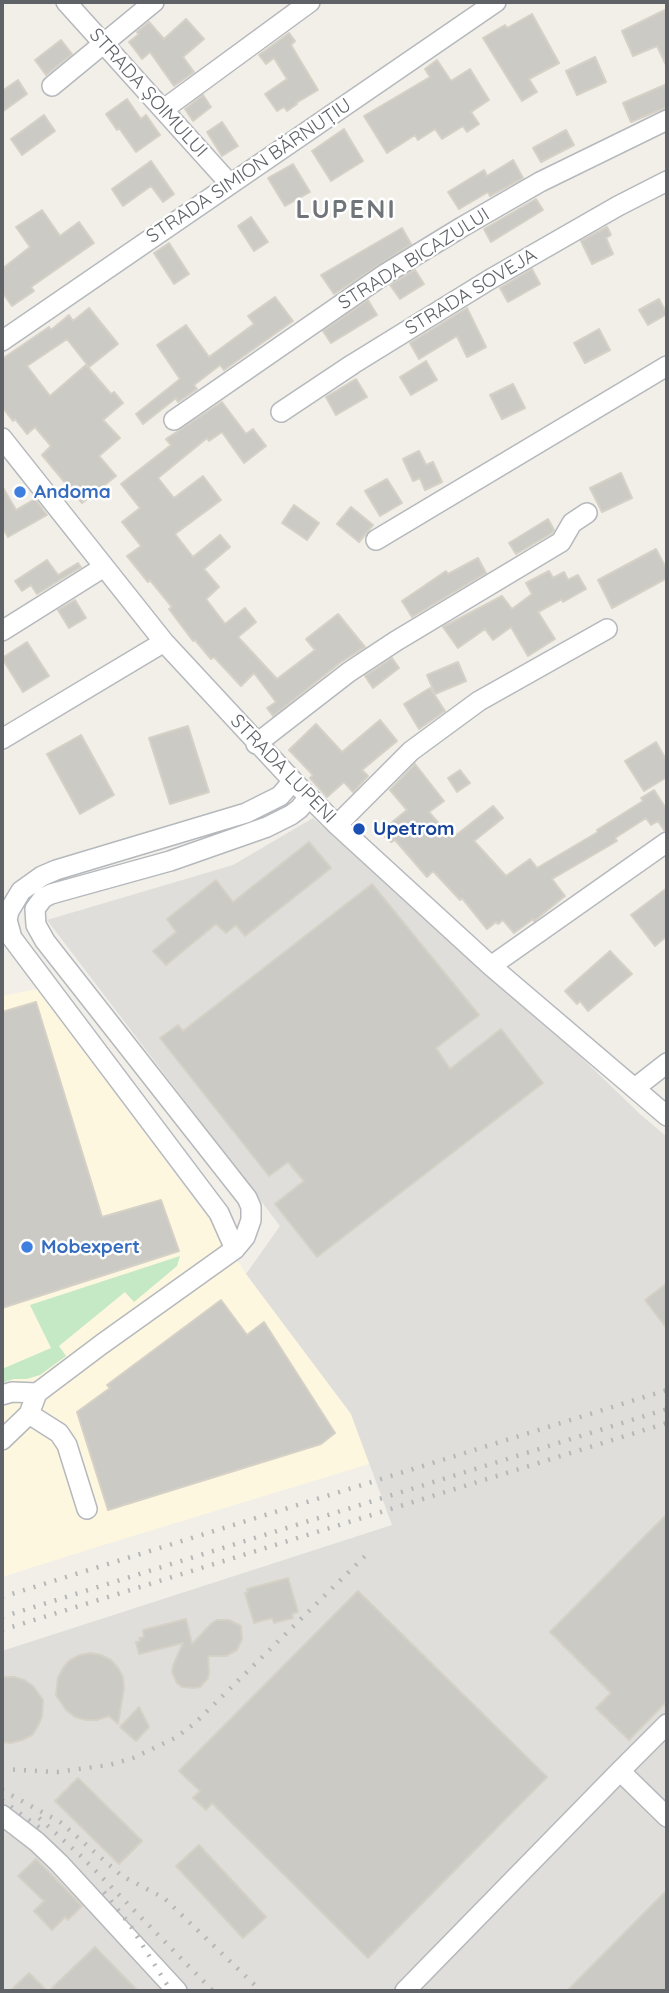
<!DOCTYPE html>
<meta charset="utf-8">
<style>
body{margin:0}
#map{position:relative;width:669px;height:1993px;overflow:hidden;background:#f1efe8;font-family:Quicksand,sans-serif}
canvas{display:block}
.frame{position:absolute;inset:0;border:4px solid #5f6368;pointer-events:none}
</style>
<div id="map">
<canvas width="669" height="1993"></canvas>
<div class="frame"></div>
</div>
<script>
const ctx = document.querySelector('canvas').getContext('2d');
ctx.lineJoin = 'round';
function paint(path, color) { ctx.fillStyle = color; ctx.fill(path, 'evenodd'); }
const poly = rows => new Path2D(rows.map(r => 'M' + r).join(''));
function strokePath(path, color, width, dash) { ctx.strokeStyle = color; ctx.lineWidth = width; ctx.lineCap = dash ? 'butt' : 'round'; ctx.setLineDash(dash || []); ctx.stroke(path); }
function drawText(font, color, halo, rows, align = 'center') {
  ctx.font = font + ' Quicksand,sans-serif'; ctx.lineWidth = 5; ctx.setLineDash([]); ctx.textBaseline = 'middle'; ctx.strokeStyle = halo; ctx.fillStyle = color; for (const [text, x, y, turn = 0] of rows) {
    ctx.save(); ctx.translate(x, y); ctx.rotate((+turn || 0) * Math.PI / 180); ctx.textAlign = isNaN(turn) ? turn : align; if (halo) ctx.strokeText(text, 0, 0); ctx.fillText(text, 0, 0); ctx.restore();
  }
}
const commercial = poly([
 [37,989,220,1234,246,1274,351,1414,369,1464,100,1546,2,1577,2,996]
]);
const industrial = poly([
 [313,818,532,1010,640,1114,667,1137,667,1991,2,1991,2,1651,392,1525,351,1414,246,1274,280,1226,47,920,233,865]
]);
const green = poly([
 [180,1256,177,1266,134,1302,125,1292,59,1346,66,1356,40,1375,27,1379,14,1379,2,1383,2,1369,51,1348,30,1305]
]);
const building = poly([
 [667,9,667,67,657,46,633,56,622,31,667,9],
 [532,14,559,63,529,79,537,92,522,101,483,38,505,25,507,28,532,14],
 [186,19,204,39,183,57,194,72,174,86,150,52,142,59,129,42,139,34,137,32,149,22,164,39,186,19],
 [289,33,295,41,291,45,318,90,296,103,297,104,287,111,284,107,277,111,265,94,287,79,274,58,266,64,259,55,289,33],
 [61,40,72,54,46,75,35,60,61,40],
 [595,57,606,82,577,95,566,71,595,57],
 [437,60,451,81,470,69,489,100,471,112,479,124,467,132,463,126,442,139,435,129,418,140,415,135,387,153,364,116,430,77,425,69,437,60],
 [18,80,27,94,2,112,2,91,18,80],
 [667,84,667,107,631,122,623,103,667,84],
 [203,95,211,107,193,121,185,109,203,95],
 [127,99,141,119,146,115,160,135,136,152,119,128,117,130,106,114,127,99],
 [44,115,55,131,22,155,11,139,44,115],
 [222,122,238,146,222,156,207,132,222,122],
 [344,129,363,161,331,181,312,151,344,129],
 [566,130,574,145,541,162,533,148,566,130],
 [513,160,523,178,490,196,488,192,459,209,448,192,484,170,487,176,513,160],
 [151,161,174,194,163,202,151,186,123,206,112,189,151,161],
 [293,164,310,192,285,206,268,178,293,164],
 [536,199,543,210,491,242,484,229,536,199],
 [42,210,60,236,79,222,94,243,31,287,34,291,12,306,2,292,2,269,30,247,16,227,42,210],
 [251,217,268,242,254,251,238,226,251,217],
 [607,227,611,235,606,238,613,254,592,264,581,241,607,227],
 [402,228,411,244,334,294,321,275,402,228],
 [169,243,189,274,174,284,154,253,169,243],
 [532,269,540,284,508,302,500,288,532,269],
 [415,270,424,284,400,299,390,285,415,270],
 [275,297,293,321,224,370,220,365,194,385,197,389,178,402,176,398,143,424,136,414,180,379,157,345,186,325,209,357,254,324,248,316,275,297],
 [659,299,667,314,648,325,639,310,659,299],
 [368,300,377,315,331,343,323,331,368,300],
 [89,308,118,344,89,367,67,339,27,366,50,396,86,365,111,394,114,392,123,403,103,420,120,438,99,456,116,476,82,503,42,455,51,446,35,427,27,434,15,419,13,421,2,407,2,359,49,327,51,330,69,315,73,321,89,308],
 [467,308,486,347,467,357,457,336,419,359,410,343,467,308],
 [599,329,610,350,585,363,574,343,599,329],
 [426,361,437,380,411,395,400,377,426,361],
 [356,379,367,397,336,415,326,397,356,379],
 [513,384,525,408,502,419,490,395,513,384],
 [222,402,246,434,253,429,266,446,244,463,222,432,209,441,207,438,158,478,174,498,203,476,221,500,175,534,193,557,220,535,230,547,204,569,219,587,206,599,225,624,245,608,256,622,238,637,277,679,315,650,306,639,338,614,365,647,341,662,273,716,267,708,276,702,254,673,241,686,214,657,211,659,195,640,193,641,169,609,172,607,150,580,148,582,127,556,141,546,122,522,140,508,121,484,171,445,166,439,222,402],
 [419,451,426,465,433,462,442,482,425,490,420,478,413,481,403,459,419,451],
 [621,473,632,498,602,512,590,488,621,473],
 [387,479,402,503,380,516,365,491,387,479],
 [2,486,16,510,35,499,47,515,8,537,2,527,2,486],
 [294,505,319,523,307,540,282,523,294,505],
 [351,507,373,525,359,542,337,524,351,507],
 [548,519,554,530,552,533,516,554,509,543,548,519],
 [656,549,667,570,667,578,612,608,598,580,656,549],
 [478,558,486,573,412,617,402,601,446,571,448,574,478,558],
 [47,560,58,575,78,563,81,567,37,594,31,585,22,591,15,581,47,560],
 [549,571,553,578,564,572,568,580,578,575,586,589,563,602,562,599,538,612,555,639,528,656,511,627,493,640,485,629,458,648,443,627,502,596,512,609,532,594,526,583,549,571],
 [75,600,86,618,69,628,58,610,75,600],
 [27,642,49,676,23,692,2,658,27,642],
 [392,658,399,668,373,688,365,676,392,658],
 [458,662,466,681,435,694,427,675,458,662],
 [430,688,445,711,419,729,404,704,430,688],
 [380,720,397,741,362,770,368,776,353,792,344,782,327,797,310,778,313,775,289,750,316,724,342,752,380,720],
 [188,726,209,792,170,804,149,738,188,726],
 [81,735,114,795,80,814,47,754,81,735],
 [656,742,667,761,667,777,644,791,625,761,656,742],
 [415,764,444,801,429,812,448,834,451,831,455,836,493,806,503,818,474,841,506,876,530,859,537,868,598,832,597,830,643,801,641,798,654,790,667,810,667,830,664,830,658,821,651,825,646,818,615,838,617,841,552,879,565,896,534,921,533,919,514,933,503,920,498,924,496,922,487,929,462,898,460,900,433,871,427,877,395,840,391,842,380,832,407,810,390,790,415,764],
 [460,770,470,783,457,792,448,778,460,770],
 [309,842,331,868,245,936,236,925,226,933,216,924,166,965,153,951,176,932,167,919,216,880,233,902,309,842],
 [372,884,479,1015,436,1048,450,1069,501,1029,543,1083,317,1257,275,1204,304,1181,288,1162,269,1176,160,1038,178,1025,183,1031,372,884],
 [667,888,667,936,655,946,631,915,667,888],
 [610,951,632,974,588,1011,580,1001,577,1004,565,991,610,951],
 [36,1002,102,1217,161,1200,179,1251,2,1308,2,1012,36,1002],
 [667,1283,667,1329,645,1300,667,1283],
 [221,1300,247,1335,264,1322,335,1433,321,1444,108,1510,77,1412,110,1388,107,1385,221,1300],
 [667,1514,667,1701,629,1740,596,1708,611,1693,550,1632,667,1514],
 [288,1578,298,1612,292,1614,293,1618,274,1623,272,1618,254,1623,245,1593,248,1592,247,1589,288,1578],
 [358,1591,547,1777,368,1958,212,1803,206,1810,193,1798,200,1791,179,1771,358,1591],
 [186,1619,192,1644,212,1623,217,1620,229,1620,241,1626,242,1639,237,1650,226,1656,208,1656,209,1672,208,1678,200,1687,194,1688,182,1687,177,1683,172,1672,173,1666,183,1643,139,1654,136,1642,140,1641,139,1638,144,1637,143,1630,186,1619],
 [91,1653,101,1655,111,1660,118,1668,123,1677,124,1688,118,1724,109,1716,97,1720,86,1720,75,1717,66,1710,56,1695,58,1678,63,1668,70,1660,80,1655,91,1653],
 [2,1677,14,1677,24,1680,33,1686,43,1700,42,1716,38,1726,32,1735,22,1740,11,1743,2,1742,2,1677],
 [139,1707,149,1727,136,1741,120,1727,139,1707],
 [78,1778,142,1841,119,1864,55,1801,78,1778],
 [199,1845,266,1917,243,1938,176,1866,199,1845],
 [36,1859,82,1906,68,1920,65,1917,52,1930,34,1911,44,1901,18,1876,36,1859],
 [667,1890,667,1991,567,1991,667,1890],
 [95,1947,138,1991,49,1991,95,1947],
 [29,1973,47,1991,10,1991,29,1973]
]);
const minor = poly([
 [66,2,230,184],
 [52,86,154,2],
 [164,109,310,2],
 [2,341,496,2],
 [281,412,353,364,489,280,618,206,667,181],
 [174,420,385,274,462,227,540,182,667,120],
 [2,438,164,642,293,781,337,825,491,966,667,1116],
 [376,540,667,366],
 [2,631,104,567],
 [2,739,164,642],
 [256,744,349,672,396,641,561,542,572,523,587,513],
 [337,825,411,751,479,701,607,629],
 [491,966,667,842],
 [635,1088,667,1063],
 [235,1249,219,1213,12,938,7,920,9,911,21,891,42,876,56,870,246,813,280,796,293,781],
 [2,1395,12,1392,37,1393],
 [29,1414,59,1433,67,1445,87,1509],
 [2,1440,29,1414,37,1393,102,1344,235,1249,245,1237,251,1220,251,1207,247,1198,45,941,36,925,35,909,43,898,51,894,170,861,267,827,291,815,299,809,309,797],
 [620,1771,667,1724],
 [2,1815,37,1842,59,1863,177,1991],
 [405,1991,620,1771,667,1817]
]);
const rail = poly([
 [2,1597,667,1390],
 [2,1617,667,1409],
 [2,1630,667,1423],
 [2,1769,57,1772,109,1765,133,1758,175,1738,194,1724,365,1556],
 [2,1790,60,1822,122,1876,164,1898,261,1991],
 [2,1800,44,1831],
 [39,1818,82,1857,213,1991],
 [104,1892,130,1925,171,1991]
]);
const markers = [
 [20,492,7,"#3f7fe0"],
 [359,829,7,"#1a4fb4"],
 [27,1247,7,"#3f7fe0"]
];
const streetNames = [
 ["STRADA ȘOIMULUI",148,93,48],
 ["STRADA SIMION BĂRNUȚIU",249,171,-34],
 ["STRADA BICAZULUI",414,259,-32],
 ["STRADA SOVEJA",471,292,-31],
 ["STRADA LUPENI",283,769,46]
];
const shopNames = [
 ["Andoma",34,492],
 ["Mobexpert",41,1247]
];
const transitNames = [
 ["Upetrom",373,829]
];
const districtNames = [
 ["LUPENI",346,210]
];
paint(commercial, '#fef7e0');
paint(industrial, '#e0deda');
paint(green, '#c5e8c5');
paint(building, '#cccac5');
strokePath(building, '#d6d1c6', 2);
strokePath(minor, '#b5b8bc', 22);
strokePath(minor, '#fff', 19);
strokePath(rail, '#b6b7b8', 4.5, [2, 9]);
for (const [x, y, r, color] of markers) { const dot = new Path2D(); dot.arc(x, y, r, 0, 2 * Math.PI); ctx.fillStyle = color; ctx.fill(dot); strokePath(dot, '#fff', 2.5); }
drawText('19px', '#5f6368', '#fff', streetNames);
drawText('bold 19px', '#366cbe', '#fff', shopNames, 'left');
drawText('bold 19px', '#164399', '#fff', transitNames, 'left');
ctx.letterSpacing = '2px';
drawText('bold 26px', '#70757a', '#fff', districtNames);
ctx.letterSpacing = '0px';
</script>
